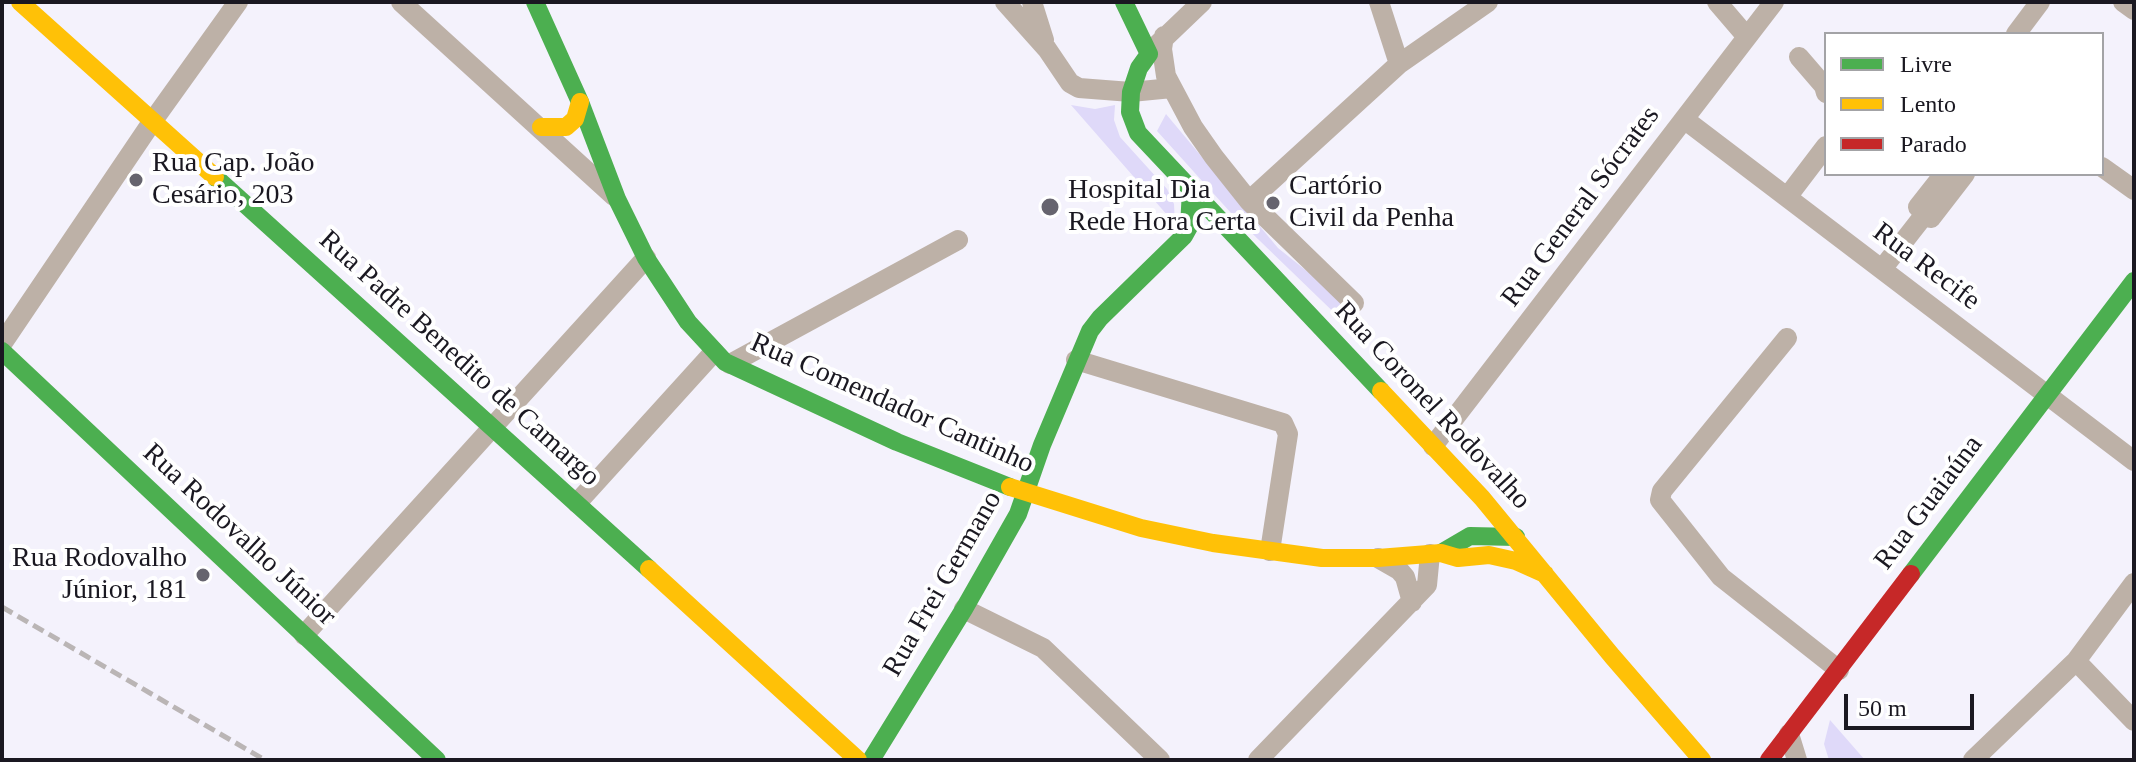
<!DOCTYPE html>
<meta charset="utf-8">
<style>
body{margin:0}
#map{position:relative;width:2136px;height:762px;overflow:hidden;background:#f4f2fc;font-family:Georgia,serif}
canvas{display:block}
.frame{position:absolute;inset:0;border:4px solid #1a1821;pointer-events:none}
.legend{position:absolute;left:1824px;top:32px;width:280px;height:144px;box-sizing:border-box;background:#fff;border:2px solid #a3a3a6;margin:0;padding:10px 14px;list-style:none;font-size:24px;color:#1a1821}
.legend li{display:flex;align-items:center;gap:16px;height:40px}
.legend b{width:40px;border:2px solid #a3a3a6}
.scale{position:absolute;left:1844px;top:694px;width:130px;height:36px;box-sizing:border-box;border:4px solid #1a1821;border-top:0;padding-left:10px;font-size:24px;line-height:28px;white-space:nowrap;color:#1a1821;-webkit-text-stroke:6px #fff;paint-order:stroke}
</style>
<div id="map">
<canvas width="2136" height="762"></canvas>
<div class="frame"></div>
<ul class="legend">
<li><b style="height:10px;background:#4caf50"></b>Livre</li>
<li><b style="height:10px;background:#ffc107"></b>Lento</li>
<li><b style="height:10px;background:#c62828"></b>Parado</li>
</ul>
<div class="scale">50 m</div>
</div>
<script>
const ctx = document.querySelector('canvas').getContext('2d');
ctx.lineJoin = 'round';
function paint(path, color) { ctx.fillStyle = color; ctx.fill(path, 'evenodd'); }
const poly = rows => new Path2D(rows.map(r => 'M' + r).join(''));
function strokePath(path, color, width, dash) { ctx.strokeStyle = color; ctx.lineWidth = width; ctx.lineCap = dash ? 'butt' : 'round'; ctx.setLineDash(dash || []); ctx.stroke(path); }
function drawText(font, color, halo, rows, align = 'center') {
  ctx.font = font + ' Georgia,serif'; ctx.lineWidth = 8; ctx.setLineDash([]); ctx.textBaseline = 'middle'; ctx.strokeStyle = halo; ctx.fillStyle = color; for (const [text, x, y, turn = 0] of rows) {
    ctx.save(); ctx.translate(x, y); ctx.rotate((+turn || 0) * Math.PI / 180); ctx.textAlign = isNaN(turn) ? turn : align; if (halo) ctx.strokeText(text, 0, 0); ctx.fillText(text, 0, 0); ctx.restore();
  }
}
const green = poly([
 [1071,105,1095,109,1115,105,1114,120,1120,137,1167,189,1174,204,1175,224],
 [1166,114,1278,248,1359,313,1350,328,1231,213,1157,131],
 [1830,720,1865,760,1829,760,1824,744]
]);
const street = poly([
 [401,2,614,196],
 [1005,2,1047,49,1070,83,1079,88,1131,92,1172,88],
 [1032,2,1044,40],
 [1379,2,1399,64],
 [1717,2,1747,37],
 [2123,2,2134,10],
 [2016,34,2040,2],
 [1164,36,1162,49,1166,76,1193,127,1214,157,1249,201,1354,303],
 [1156,46,1202,2],
 [1799,57,1824,86,1826,93],
 [1684,119,2134,461],
 [2102,167,2134,190],
 [1944,174,1918,207,1931,218,1965,174],
 [1788,196,1826,146],
 [1249,201,1399,64,1488,2],
 [1882,269,1925,214],
 [1787,338,1662,491,1660,500,1721,577,1839,670],
 [2,344,152,122,238,2],
 [1076,360,1283,423,1288,434,1270,551],
 [730,364,958,240],
 [1433,446,1774,2],
 [577,503,714,352],
 [1378,558,1399,570,1405,577,1412,602],
 [964,609,1043,648,1160,760],
 [304,635,646,258],
 [2076,661,2134,721],
 [1789,734,1797,760],
 [1258,760,1427,585,1430,554],
 [1973,760,2076,661,2134,583]
]);
const fast = poly([
 [535,2,580,102,617,199,646,258,688,322,725,362,897,442,1010,487],
 [1124,2,1149,54,1139,68,1131,92,1130,112,1138,133,1381,391],
 [215,177,649,569],
 [2,351,437,760],
 [1441,553,1470,536,1516,537],
 [1911,574,2134,281],
 [871,760,964,609,1018,514,1042,445,1090,331,1100,318,1184,236,1189,227,1191,190]
]);
const slow = poly([
 [20,2,215,177],
 [541,127,566,127,575,119,580,102],
 [1381,391,1482,498,1612,656,1702,760],
 [1010,487,1141,528,1213,543,1322,558,1378,558,1441,553,1458,558,1489,555,1516,561,1545,574],
 [649,569,858,760]
]);
const jam = poly([
 [1769,760,1911,574]
]);
const rail = poly([
 [2,607,265,760]
]);
const markers = [
 [136,180,8,"#66646e"],
 [1273,203,8,"#66646e"],
 [1050,207,10,"#66646e"],
 [203,575,8,"#66646e"]
];
const poiNames = [
 ["Rua Cap. João",152,164],
 ["Cesário, 203",152,196],
 ["Cartório",1289,187],
 ["Civil da Penha",1289,219],
 ["Hospital Dia",1068,191],
 ["Rede Hora Certa",1068,223],
 ["Rua Rodovalho",187,559,"right"],
 ["Júnior, 181",187,591,"right"]
];
const streetNames = [
 ["Rua General Sócrates",1581,207,-53],
 ["Rua Recife",1926,267,37],
 ["Rua Padre Benedito de Camargo",459,359,42],
 ["Rua Comendador Cantinho",892,404,24],
 ["Rua Coronel Rodovalho",1432,406,47],
 ["Rua Guaiaúna",1929,503,-53],
 ["Rua Rodovalho Júnior",239,535,43],
 ["Rua Frei Germano",943,584,-60]
];
paint(green, '#dfd9f9');
strokePath(street, '#bdb1a7', 20);
strokePath(fast, '#4caf50', 18);
strokePath(slow, '#ffc107', 18);
strokePath(jam, '#c62828', 18);
strokePath(rail, '#bab5b5', 5, [12, 6]);
for (const [x, y, r, color] of markers) { const dot = new Path2D(); dot.arc(x, y, r, 0, 2 * Math.PI); ctx.fillStyle = color; ctx.fill(dot); strokePath(dot, '#fff', 3); }
drawText('28px', '#1a1821', '#fff', poiNames, 'left');
drawText('28px', '#1a1821', '#fff', streetNames);
</script>
